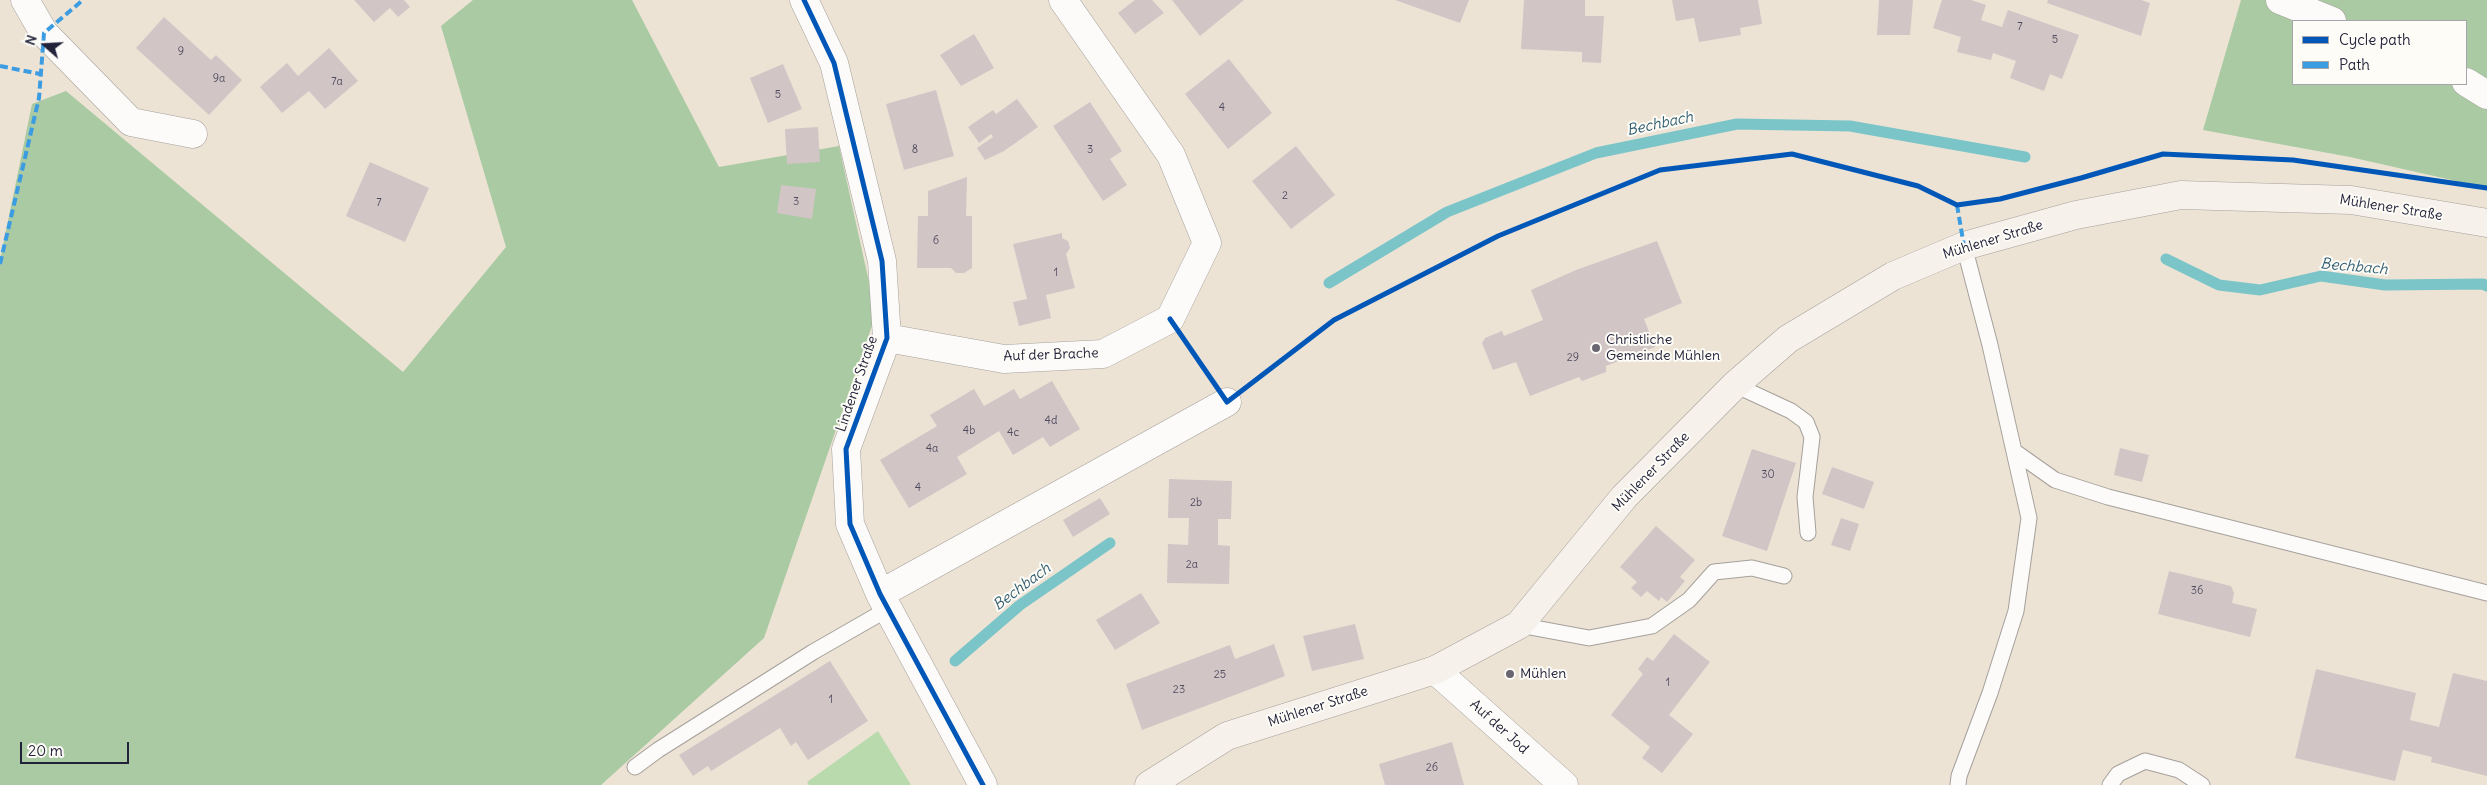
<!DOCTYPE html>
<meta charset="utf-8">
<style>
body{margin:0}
#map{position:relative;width:2487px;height:785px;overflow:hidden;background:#ece3d5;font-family:Delius,sans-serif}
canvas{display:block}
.legend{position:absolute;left:2292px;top:20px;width:175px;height:65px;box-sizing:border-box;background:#fdfcf7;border:1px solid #a5a5ac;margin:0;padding:6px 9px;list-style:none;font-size:15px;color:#22223b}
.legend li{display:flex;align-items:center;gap:10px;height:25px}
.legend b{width:25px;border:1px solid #a5a5ac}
.north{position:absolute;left:20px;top:20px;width:50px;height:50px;-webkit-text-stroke:4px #fdfcf7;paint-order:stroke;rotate:289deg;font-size:14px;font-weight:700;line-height:20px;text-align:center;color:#22223b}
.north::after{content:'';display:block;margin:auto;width:18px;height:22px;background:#22223b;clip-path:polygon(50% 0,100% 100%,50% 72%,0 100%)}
.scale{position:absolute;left:20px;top:742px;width:109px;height:22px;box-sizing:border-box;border:2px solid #22223b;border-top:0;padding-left:6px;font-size:15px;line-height:18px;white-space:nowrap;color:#22223b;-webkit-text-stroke:4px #fdfcf7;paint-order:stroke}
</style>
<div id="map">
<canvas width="2487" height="785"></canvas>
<ul class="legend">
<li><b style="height:6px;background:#0057b8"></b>Cycle path</li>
<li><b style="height:6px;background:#3c9ce2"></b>Path</li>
</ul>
<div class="north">N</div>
<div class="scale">20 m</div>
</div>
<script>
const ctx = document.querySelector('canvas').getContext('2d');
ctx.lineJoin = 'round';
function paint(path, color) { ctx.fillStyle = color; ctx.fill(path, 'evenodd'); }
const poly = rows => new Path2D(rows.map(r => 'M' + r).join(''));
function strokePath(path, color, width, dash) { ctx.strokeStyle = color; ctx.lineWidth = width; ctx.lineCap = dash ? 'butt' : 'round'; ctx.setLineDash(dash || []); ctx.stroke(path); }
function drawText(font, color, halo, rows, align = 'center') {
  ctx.font = font + ' Delius,sans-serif'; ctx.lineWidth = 4; ctx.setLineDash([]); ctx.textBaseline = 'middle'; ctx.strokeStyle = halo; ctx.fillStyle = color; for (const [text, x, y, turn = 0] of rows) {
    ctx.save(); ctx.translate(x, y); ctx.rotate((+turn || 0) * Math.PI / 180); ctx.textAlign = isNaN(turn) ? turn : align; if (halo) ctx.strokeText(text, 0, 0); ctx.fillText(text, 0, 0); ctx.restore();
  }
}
const green = poly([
 [878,731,911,785,809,785,807,782]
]);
const forest = poly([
 [473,0,632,0,719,167,839,146,876,314,764,638,601,785,0,785,0,260,32,104,66,91,403,372,506,247,441,26],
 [2241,0,2487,0,2487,188,2350,157,2203,130],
 [2293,21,2466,21,2466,84,2293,84]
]);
const stream = poly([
 [2166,259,2219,285,2260,290,2321,276,2385,285,2483,284,2487,286],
 [1329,283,1447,212,1596,153,1737,124,1850,126,2025,157],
 [955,661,1020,605,1110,543]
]);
const building = poly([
 [354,0,404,0,410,7,398,17,390,8,374,22],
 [1135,0,1152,0,1164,13,1135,34,1118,13],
 [1172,0,1244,0,1200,36],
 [1395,0,1469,0,1460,23],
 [1524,0,1585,0,1585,16,1604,16,1601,63,1582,62,1582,52,1521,49],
 [1672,0,1758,0,1762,24,1740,28,1741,35,1699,42,1694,18,1676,21],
 [1879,0,1913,0,1910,35,1877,35],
 [1942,0,1971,0,1986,5,1981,20,2002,27,2008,10,2079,35,2062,79,2050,74,2044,91,2010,78,2016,61,1993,53,1991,60,1957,52,1961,37,1933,28],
 [2048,0,2141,0,2150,3,2141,36,2047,3],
 [164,17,211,60,216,55,242,80,209,115,136,48],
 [974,34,994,68,961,86,940,55],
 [329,48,358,81,325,109,309,91,282,113,260,87,287,63,298,76],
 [1229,59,1272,113,1228,149,1185,94],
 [783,64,802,109,768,123,750,78],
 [936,90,954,156,904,170,886,104],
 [1017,99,1038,127,1004,151,985,160,977,148,993,137,991,134,979,143,968,127,993,110,996,114],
 [1090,102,1122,151,1110,159,1127,185,1103,201,1053,126],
 [818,127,820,162,787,164,785,129],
 [1296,146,1335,195,1291,229,1252,181],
 [370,162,429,188,405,242,346,216],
 [967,177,966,216,972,216,972,268,964,273,956,273,951,268,917,268,918,216,928,216,928,191],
 [781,185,816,189,812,219,777,213],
 [1062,233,1062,238,1068,241,1070,248,1066,254,1075,288,1046,295,1051,318,1019,326,1013,302,1027,299,1013,244],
 [1657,241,1682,303,1644,319,1655,347,1606,366,1606,372,1582,381,1579,377,1530,396,1516,362,1493,370,1482,343,1485,338,1502,331,1504,336,1543,320,1531,290,1576,270],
 [1052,381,1080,429,1050,447,1043,437,1013,455,999,431,957,457,967,474,909,508,880,460,937,426,930,415,974,389,984,406,1014,389,1020,399],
 [2120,448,2149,455,2142,482,2114,475],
 [1752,449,1796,463,1767,551,1722,536],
 [1832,467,1874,482,1864,509,1822,494],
 [1169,479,1232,481,1231,519,1218,519,1218,545,1230,546,1229,584,1167,583,1168,544,1188,545,1189,518,1168,518],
 [1100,498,1110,514,1073,537,1063,520],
 [1841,518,1859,524,1850,551,1831,545],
 [1656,526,1695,560,1680,577,1685,581,1667,602,1661,597,1659,601,1647,591,1641,597,1631,588,1637,582,1620,567],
 [2169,571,2231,586,2234,593,2232,603,2257,609,2250,637,2158,614],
 [1141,593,1160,623,1115,650,1096,620],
 [1355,624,1364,659,1312,671,1303,636],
 [1674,634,1710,662,1669,715,1693,734,1662,773,1642,758,1650,747,1611,715,1643,674,1638,669,1647,657,1653,661],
 [1274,644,1285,676,1142,730,1126,684,1230,645,1235,659],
 [830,661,868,721,808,760,796,742,791,746,780,728,711,771,708,766,693,776,679,755],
 [2316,669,2416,693,2410,720,2439,727,2453,673,2487,681,2487,776,2431,762,2432,757,2403,750,2395,781,2295,758],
 [1452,742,1464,785,1385,785,1379,764]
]);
const service = poly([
 [1735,385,1791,411,1806,422,1812,437,1805,497,1808,533],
 [2014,451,2055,480,2108,497,2487,593],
 [1519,625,1589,638,1652,626,1689,600,1714,572,1752,568,1784,576],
 [635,767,658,750,813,652,888,609],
 [1958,785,1959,776,1990,693,2016,611,2029,518,1990,345,1964,246],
 [2110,785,2118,774,2145,761,2179,770,2202,785]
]);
const minor = poly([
 [25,0,44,33,131,122,193,134],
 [804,0,834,63,882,261,887,338,846,449,850,524,880,594,983,785],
 [2280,0,2332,21],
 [2466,82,2487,95],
 [887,338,1004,359,1103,354,1170,319,1207,243,1171,155,1063,0],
 [880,594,1227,402],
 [1435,670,1564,785]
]);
const secondary = poly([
 [1149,785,1227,736,1435,670,1519,625,1624,497,1735,385,1788,339,1893,276,1964,246,2076,215,2181,195,2351,200,2487,223]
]);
const quiet = poly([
 [0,66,40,74],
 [1957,205,1964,246],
 [0,264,39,98,44,33,83,0]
]);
const cycleway = poly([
 [804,0,834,63,882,261,887,338,846,449,850,524,880,594,983,785],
 [1170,319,1227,402,1334,320,1498,236,1660,170,1792,154,1918,186,1957,205,2000,199,2081,178,2163,154,2293,160,2487,188]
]);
const markers = [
 [1596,348,5,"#696671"],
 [1510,674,5,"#696671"]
];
const numberNames = [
 ["7",2020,27],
 ["5",2055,40],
 ["9",181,52],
 ["9a",219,79],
 ["7a",337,82],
 ["5",778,95],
 ["4",1222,108],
 ["8",915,150],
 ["3",1090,150],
 ["2",1285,196],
 ["3",796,202],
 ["7",379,203],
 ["6",936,241],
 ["1",1056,273],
 ["29",1573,358],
 ["4d",1051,421],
 ["4b",969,431],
 ["4c",1013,433],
 ["4a",932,449],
 ["30",1768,475],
 ["4",918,488],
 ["2b",1196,503],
 ["2a",1192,565],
 ["36",2197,591],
 ["25",1220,675],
 ["1",1668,683],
 ["23",1179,690],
 ["1",831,700],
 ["26",1432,768]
];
const streetNames = [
 ["Mühlener Straße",2391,208,9],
 ["Mühlener Straße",1993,240,-17],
 ["Auf der Brache",1051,355,-2],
 ["Lindener Straße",857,384,-71],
 ["Mühlener Straße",1651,472,-46],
 ["Mühlener Straße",1318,707,-18],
 ["Auf der Jod",1499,727,42]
];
const poiNames = [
 ["Christliche",1606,340],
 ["Gemeinde Mühlen",1606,356],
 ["Mühlen",1520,674]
];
const waterNames = [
 ["Bechbach",1660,124,-12],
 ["Bechbach",2354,267,5],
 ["Bechbach",1022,587,-37]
];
paint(green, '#b8daad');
paint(forest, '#a9caa2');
strokePath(stream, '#7bc5c8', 11);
paint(building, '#d2c5c6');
strokePath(service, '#a5a09b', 17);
strokePath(minor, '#a5a09b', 29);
strokePath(secondary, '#a5a09b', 29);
strokePath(service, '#fcfbf9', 15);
strokePath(minor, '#fcfbf9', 28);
strokePath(secondary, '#f6f1eb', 28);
strokePath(quiet, '#3c9ce2', 4, [8, 4]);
strokePath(cycleway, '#0057b8', 5);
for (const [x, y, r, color] of markers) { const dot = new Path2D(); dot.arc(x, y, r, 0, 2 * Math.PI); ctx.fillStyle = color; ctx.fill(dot); strokePath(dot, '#fdfcf7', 2); }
drawText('11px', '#4e4b5e', null, numberNames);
drawText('14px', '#22223b', '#fdfcf7', streetNames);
drawText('14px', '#22223b', '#fdfcf7', poiNames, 'left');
drawText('italic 15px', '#325e71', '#fdfcf7', waterNames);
</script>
